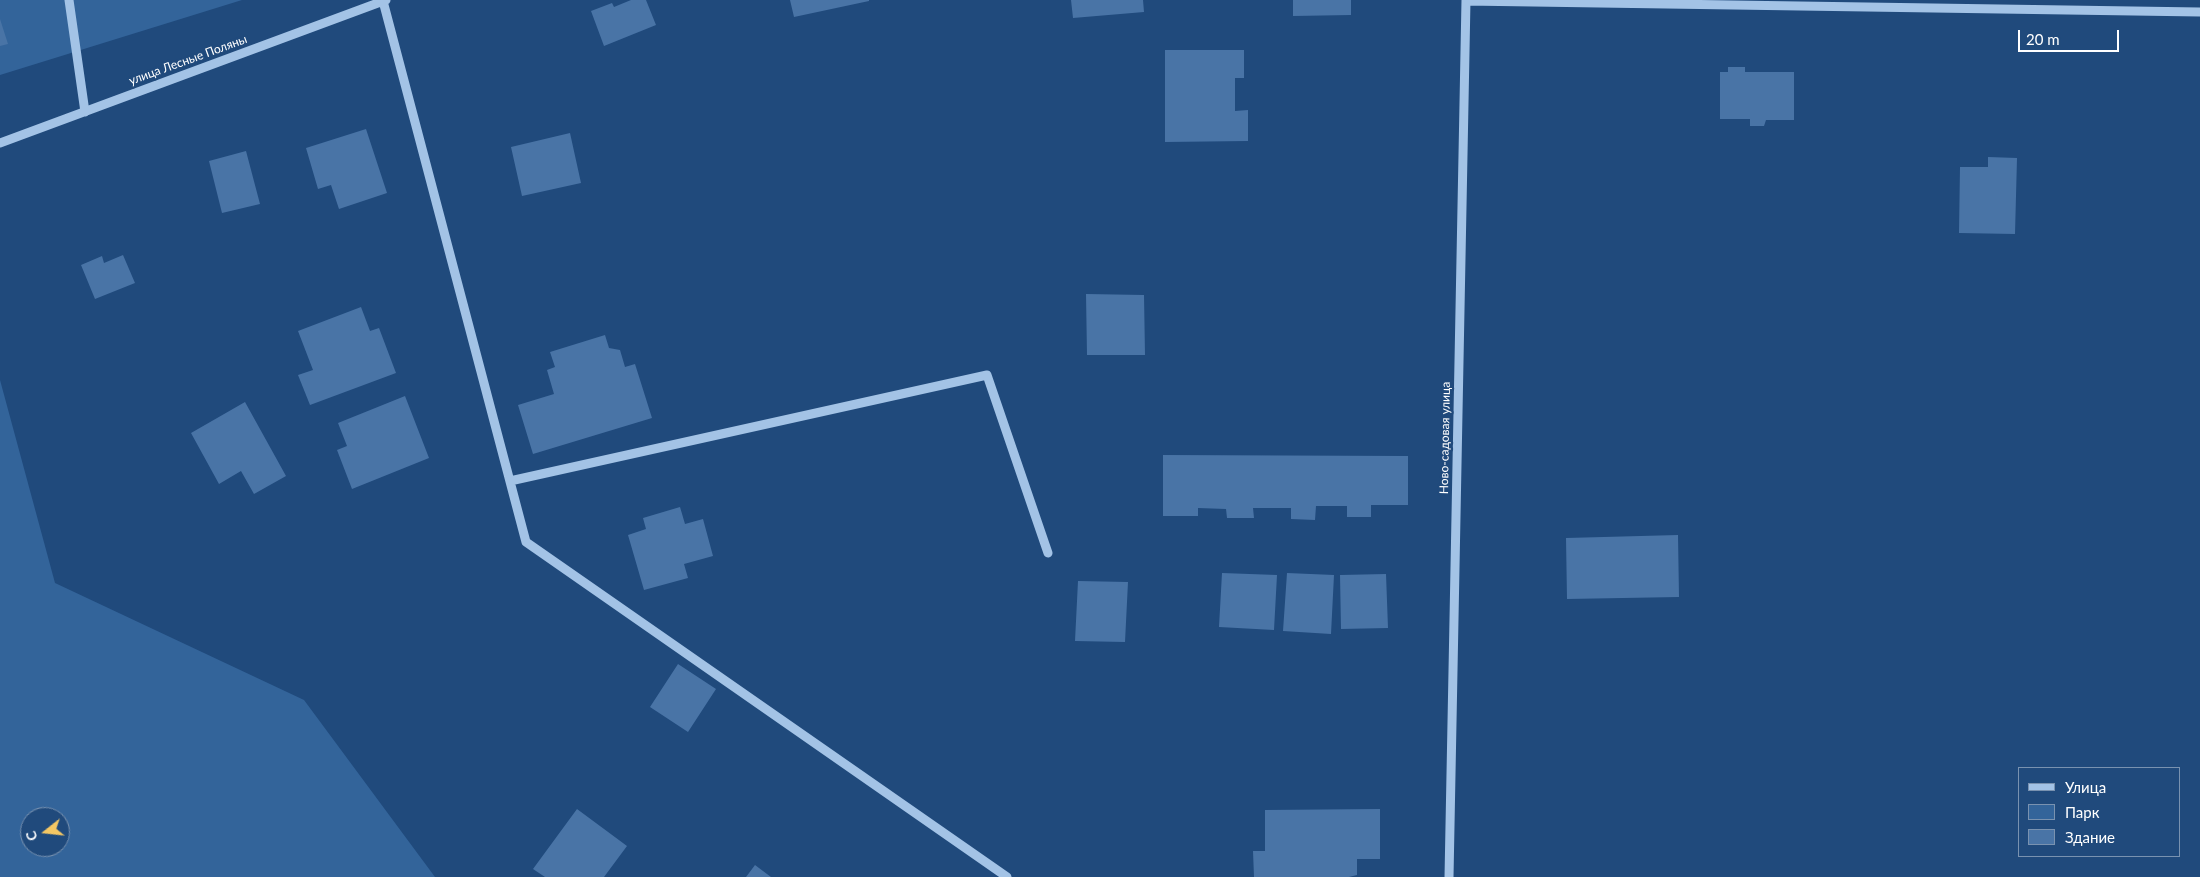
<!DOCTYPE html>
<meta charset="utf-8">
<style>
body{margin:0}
#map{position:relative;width:2200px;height:877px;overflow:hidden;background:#204a7c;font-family:Lato,sans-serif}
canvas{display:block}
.legend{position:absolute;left:2018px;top:767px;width:162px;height:90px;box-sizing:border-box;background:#204a7c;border:1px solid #7992b0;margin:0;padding:6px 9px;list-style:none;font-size:15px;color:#fff}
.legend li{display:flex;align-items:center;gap:10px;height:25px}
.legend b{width:25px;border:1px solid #7992b0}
.north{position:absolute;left:20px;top:807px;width:50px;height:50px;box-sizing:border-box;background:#204a7c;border:1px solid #7992b0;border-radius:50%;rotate:254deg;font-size:14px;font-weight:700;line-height:20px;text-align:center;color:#fff}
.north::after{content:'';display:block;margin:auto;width:18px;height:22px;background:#f4c764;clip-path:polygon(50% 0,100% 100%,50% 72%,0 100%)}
.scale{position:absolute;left:2018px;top:30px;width:101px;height:22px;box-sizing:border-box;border:2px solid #fff;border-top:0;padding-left:6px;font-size:15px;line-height:18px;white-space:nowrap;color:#fff;-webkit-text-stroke:4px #204a7c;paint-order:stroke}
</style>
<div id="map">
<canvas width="2200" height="877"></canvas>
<ul class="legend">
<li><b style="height:6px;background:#a3c3e6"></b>Улица</li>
<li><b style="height:14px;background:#33649a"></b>Парк</li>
<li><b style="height:14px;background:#4974a6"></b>Здание</li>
</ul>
<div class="north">С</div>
<div class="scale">20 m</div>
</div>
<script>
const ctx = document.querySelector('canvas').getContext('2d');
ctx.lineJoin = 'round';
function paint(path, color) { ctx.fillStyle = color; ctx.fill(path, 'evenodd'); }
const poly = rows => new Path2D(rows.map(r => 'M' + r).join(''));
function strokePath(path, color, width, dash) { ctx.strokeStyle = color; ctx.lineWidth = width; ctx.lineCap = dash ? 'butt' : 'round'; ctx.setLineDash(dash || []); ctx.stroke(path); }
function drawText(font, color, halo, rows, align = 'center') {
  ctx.font = font + ' Lato,sans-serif'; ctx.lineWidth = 4.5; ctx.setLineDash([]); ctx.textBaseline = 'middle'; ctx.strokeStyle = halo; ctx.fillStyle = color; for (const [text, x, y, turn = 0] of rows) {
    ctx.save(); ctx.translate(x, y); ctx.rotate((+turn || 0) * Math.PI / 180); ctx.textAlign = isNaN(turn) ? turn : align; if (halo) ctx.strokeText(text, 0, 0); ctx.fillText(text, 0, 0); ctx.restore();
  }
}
const green = poly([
 [0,0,242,0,0,75],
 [0,380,55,583,304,700,435,877,0,877],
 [30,817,60,817,60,847,30,847]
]);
const building = poly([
 [631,0,646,0,656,25,604,46,591,11,612,3,614,7],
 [790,0,869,0,869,1,794,17],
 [1071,0,1143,0,1144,12,1073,18],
 [1293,0,1351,0,1351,15,1293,16],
 [0,19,8,44,0,46],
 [1165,50,1244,50,1244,78,1235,78,1235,111,1248,110,1248,141,1165,142],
 [1728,67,1745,67,1745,72,1794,72,1794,120,1766,120,1764,126,1750,126,1750,119,1720,119,1720,72,1728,72],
 [366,129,387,193,339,209,331,185,318,189,306,148],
 [570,133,581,183,522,196,511,147],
 [246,151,260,204,222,213,209,161],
 [1988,157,2017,158,2015,234,1959,233,1960,167,1988,167],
 [123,255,135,283,95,299,81,265,102,256,104,263],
 [1086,294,1144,295,1145,355,1087,355],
 [361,307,370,331,379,328,396,373,310,405,298,375,313,370,298,331],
 [605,335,609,348,620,350,625,367,635,364,652,418,533,454,518,405,554,394,547,370,555,367,550,352],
 [405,396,429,458,352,489,337,450,347,446,338,423],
 [245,402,286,476,254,494,241,471,219,484,191,433],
 [1163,455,1408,456,1408,505,1371,505,1371,517,1347,517,1347,506,1316,506,1315,520,1291,519,1291,508,1253,508,1254,518,1227,518,1226,509,1198,508,1198,516,1163,516],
 [680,507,685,524,703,519,713,556,684,564,688,578,644,590,628,535,646,529,643,518],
 [1678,535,1679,597,1567,599,1566,538],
 [1222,573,1277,575,1274,630,1219,627],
 [1287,573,1334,575,1331,634,1283,631],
 [1386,574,1388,628,1341,629,1340,575],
 [1078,581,1128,582,1125,642,1075,641],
 [678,664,716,689,688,732,650,707],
 [577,809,627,846,604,877,545,877,533,869],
 [1380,809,1380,859,1357,859,1357,875,1349,877,1254,877,1253,851,1265,851,1265,810],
 [755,865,771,877,746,877]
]);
const minor = poly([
 [69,0,85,112],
 [383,1,526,542,1007,877],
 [1466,1,2200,12],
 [0,143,386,0],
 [510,481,987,375,1048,553],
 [1449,877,1466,0]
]);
const streetNames = [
 ["улица Лесные Поляны",188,60,-20],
 ["Ново-садовая улица",1445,438,-89]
];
paint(green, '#33649a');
paint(building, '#4974a6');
strokePath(minor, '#a3c3e6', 9);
drawText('12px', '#fff', '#204a7c', streetNames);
</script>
